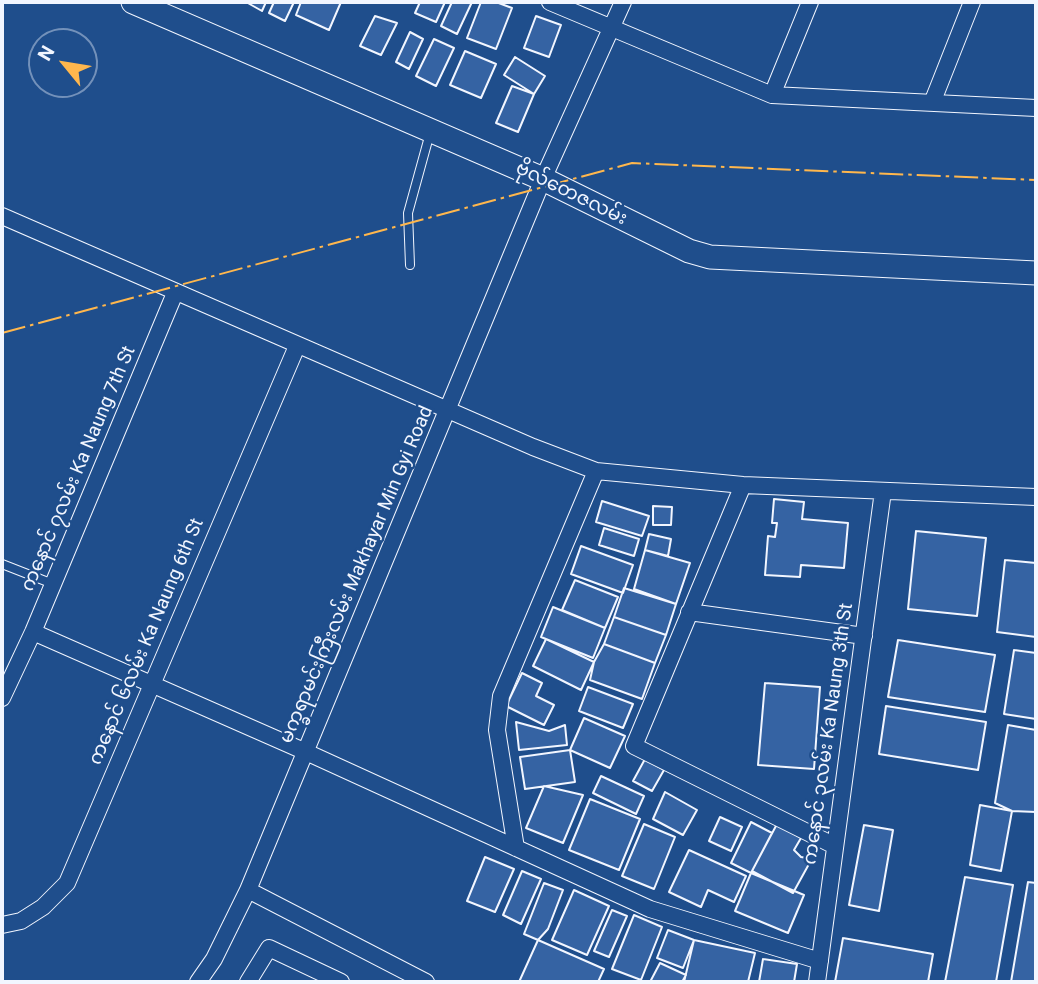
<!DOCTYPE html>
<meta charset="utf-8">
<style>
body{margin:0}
#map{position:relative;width:1038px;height:984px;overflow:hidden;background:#1f4e8c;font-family:Roboto,sans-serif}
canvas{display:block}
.frame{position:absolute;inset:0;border:4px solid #f2f6ff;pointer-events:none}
.north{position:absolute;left:28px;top:28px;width:70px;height:70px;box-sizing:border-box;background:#1f4e8c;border:2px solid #7391ba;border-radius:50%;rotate:300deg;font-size:19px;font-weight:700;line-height:28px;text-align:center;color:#f2f6ff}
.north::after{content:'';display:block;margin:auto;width:24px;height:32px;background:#ffb74d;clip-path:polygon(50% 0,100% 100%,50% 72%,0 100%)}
</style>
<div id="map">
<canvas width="1038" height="984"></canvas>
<div class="frame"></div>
<div class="north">N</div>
</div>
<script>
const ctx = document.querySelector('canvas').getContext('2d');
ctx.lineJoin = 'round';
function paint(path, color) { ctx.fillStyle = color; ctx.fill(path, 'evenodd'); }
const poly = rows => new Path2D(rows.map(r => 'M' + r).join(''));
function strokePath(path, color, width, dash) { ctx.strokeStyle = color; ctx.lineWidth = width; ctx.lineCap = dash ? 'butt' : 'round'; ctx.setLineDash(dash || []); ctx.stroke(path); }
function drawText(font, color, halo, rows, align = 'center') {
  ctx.font = font + ' Roboto,"Noto Sans Myanmar",sans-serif'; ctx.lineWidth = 5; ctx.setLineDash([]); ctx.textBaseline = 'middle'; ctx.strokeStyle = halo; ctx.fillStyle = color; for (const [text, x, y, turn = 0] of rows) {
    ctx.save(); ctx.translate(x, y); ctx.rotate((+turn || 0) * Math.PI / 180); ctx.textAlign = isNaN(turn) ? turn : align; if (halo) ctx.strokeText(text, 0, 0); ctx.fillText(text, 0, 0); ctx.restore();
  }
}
const building = poly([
 [246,2,266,2,262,11,246,2],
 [274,2,294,2,285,21,269,13,274,2],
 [301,2,341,2,329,30,296,15,301,2],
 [420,2,445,2,436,22,415,13,420,2],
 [452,2,472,2,457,34,441,26,452,2],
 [481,2,496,2,512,8,496,49,467,38,481,2],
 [375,16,397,23,381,55,360,46,375,16],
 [536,16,561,25,549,57,524,48,536,16],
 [410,32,423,39,409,69,396,62,410,32],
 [434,39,454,48,436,86,416,76,434,39],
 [465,51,496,64,481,98,450,85,465,51],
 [515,57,545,76,534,94,504,75,515,57],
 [512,86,534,94,518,132,496,123,512,86],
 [774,499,804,502,802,519,848,523,844,568,801,565,800,577,765,575,768,536,775,537,777,523,772,523,774,499],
 [602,501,649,516,642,536,596,522,602,501],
 [653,506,672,507,671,525,653,525,653,506],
 [604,528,639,539,634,556,599,545,604,528],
 [916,531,986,538,977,616,908,609,916,531],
 [649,534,671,539,668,556,645,550,649,534],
 [581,546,633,565,623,593,571,574,581,546],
 [645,550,690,563,676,604,634,589,645,550],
 [1005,560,1036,563,1036,637,997,632,1005,560],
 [575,580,618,597,605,628,562,610,575,580],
 [624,588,676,604,666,635,614,617,624,588],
 [553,607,605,628,593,658,541,637,553,607],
 [614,617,666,635,655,663,604,644,614,617],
 [546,639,594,662,581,690,533,666,546,639],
 [898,640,995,655,985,712,888,697,898,640],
 [604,644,655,663,642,699,590,680,594,662,604,644],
 [1014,650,1036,653,1036,719,1004,714,1014,650],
 [522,673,542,683,536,696,554,705,544,725,506,706,522,673],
 [765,683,820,687,814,769,758,765,765,683],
 [588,687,633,704,623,728,579,711,588,687],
 [886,706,986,722,978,770,879,754,886,706],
 [584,718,625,736,610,768,570,750,584,718],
 [516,722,549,731,565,725,567,745,519,750,516,722],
 [1008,725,1036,730,1036,812,1012,811,995,803,1008,725],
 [570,750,575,782,525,789,520,757,570,750],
 [645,759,664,770,652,791,633,781,645,759],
 [601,776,644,796,636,814,593,793,601,776],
 [544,786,583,795,563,843,526,828,544,786],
 [665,792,697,810,683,835,653,819,665,792],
 [590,799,640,819,619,870,569,850,590,799],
 [980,805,1012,811,1001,871,970,865,980,805],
 [720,817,742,827,731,851,709,841,720,817],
 [751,822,772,833,751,873,731,863,751,822],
 [644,824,675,837,654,889,622,876,644,824],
 [777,824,801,838,794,850,801,857,807,858,809,864,793,893,752,871,777,824],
 [864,825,893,830,879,911,849,905,864,825],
 [689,850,746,876,734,902,708,890,701,907,669,892,689,850],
 [485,857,514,869,495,912,467,901,485,857],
 [522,871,541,879,521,924,503,915,522,871],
 [751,873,804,895,788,933,735,911,751,873],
 [965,877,1013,885,996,982,945,982,965,877],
 [1028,882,1036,883,1036,982,1011,982,1028,882],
 [544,883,563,890,548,929,538,940,524,934,544,883],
 [574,890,609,906,587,955,552,940,574,890],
 [612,910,627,916,609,957,594,951,612,910],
 [634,915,662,927,641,980,612,969,634,915],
 [668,930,694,940,683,968,657,958,668,930],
 [843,938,933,954,928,982,835,982,843,938],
 [538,940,604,969,598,982,519,982,538,940],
 [694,940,755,953,748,982,684,982,694,940],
 [763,959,797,964,794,982,759,982,763,959],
 [660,963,686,975,682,982,650,982,660,963]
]);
const lane = poly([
 [410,265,408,213,430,133],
 [2,564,53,584]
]);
const street = poly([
 [550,2,772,95,1036,108],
 [772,95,810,2],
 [932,103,972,2],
 [2,216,533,447,596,471,743,485,1036,497],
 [743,485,634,746,835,846],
 [689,612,864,636],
 [33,632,306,752,650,909,820,961],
 [2,698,33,632,175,293],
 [516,848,497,730,501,696,596,471],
 [248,890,426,982],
 [2,925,21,921,43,907,67,883,297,346],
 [198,982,214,959,248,890,543,179,623,2],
 [248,982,269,948,341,982],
 [817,982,883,491]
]);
const secondary = poly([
 [133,2,543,179,689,251,710,257,1036,273]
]);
const power = poly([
 [2,333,632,163,1036,180]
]);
const streetNames = [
 ["ဗိုလ်တေဇလမ်း",571,194,26],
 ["ကနောင် ၇လမ်း Ka Naung 7th St",79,469,-67],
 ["မက္ခရာမင်းကြီးလမ်း Makhayar Min Gyi Road",357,575,-67],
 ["ကနောင် ၆လမ်း Ka Naung 6th St",147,642,-67],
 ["ကနောင် ၃လမ်း Ka Naung 3th St",829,734,-82]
];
paint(building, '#3563a3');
strokePath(building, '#f2f6ff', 2);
strokePath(lane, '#f2f6ff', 10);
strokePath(street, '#f2f6ff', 18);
strokePath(secondary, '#f2f6ff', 25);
strokePath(lane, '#1f4e8c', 8);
strokePath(street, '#1f4e8c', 16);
strokePath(secondary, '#1f4e8c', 23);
strokePath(power, '#ffb74d', 2, [24, 5, 3.5, 5]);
drawText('19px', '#f2f6ff', '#1f4e8c', streetNames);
</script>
